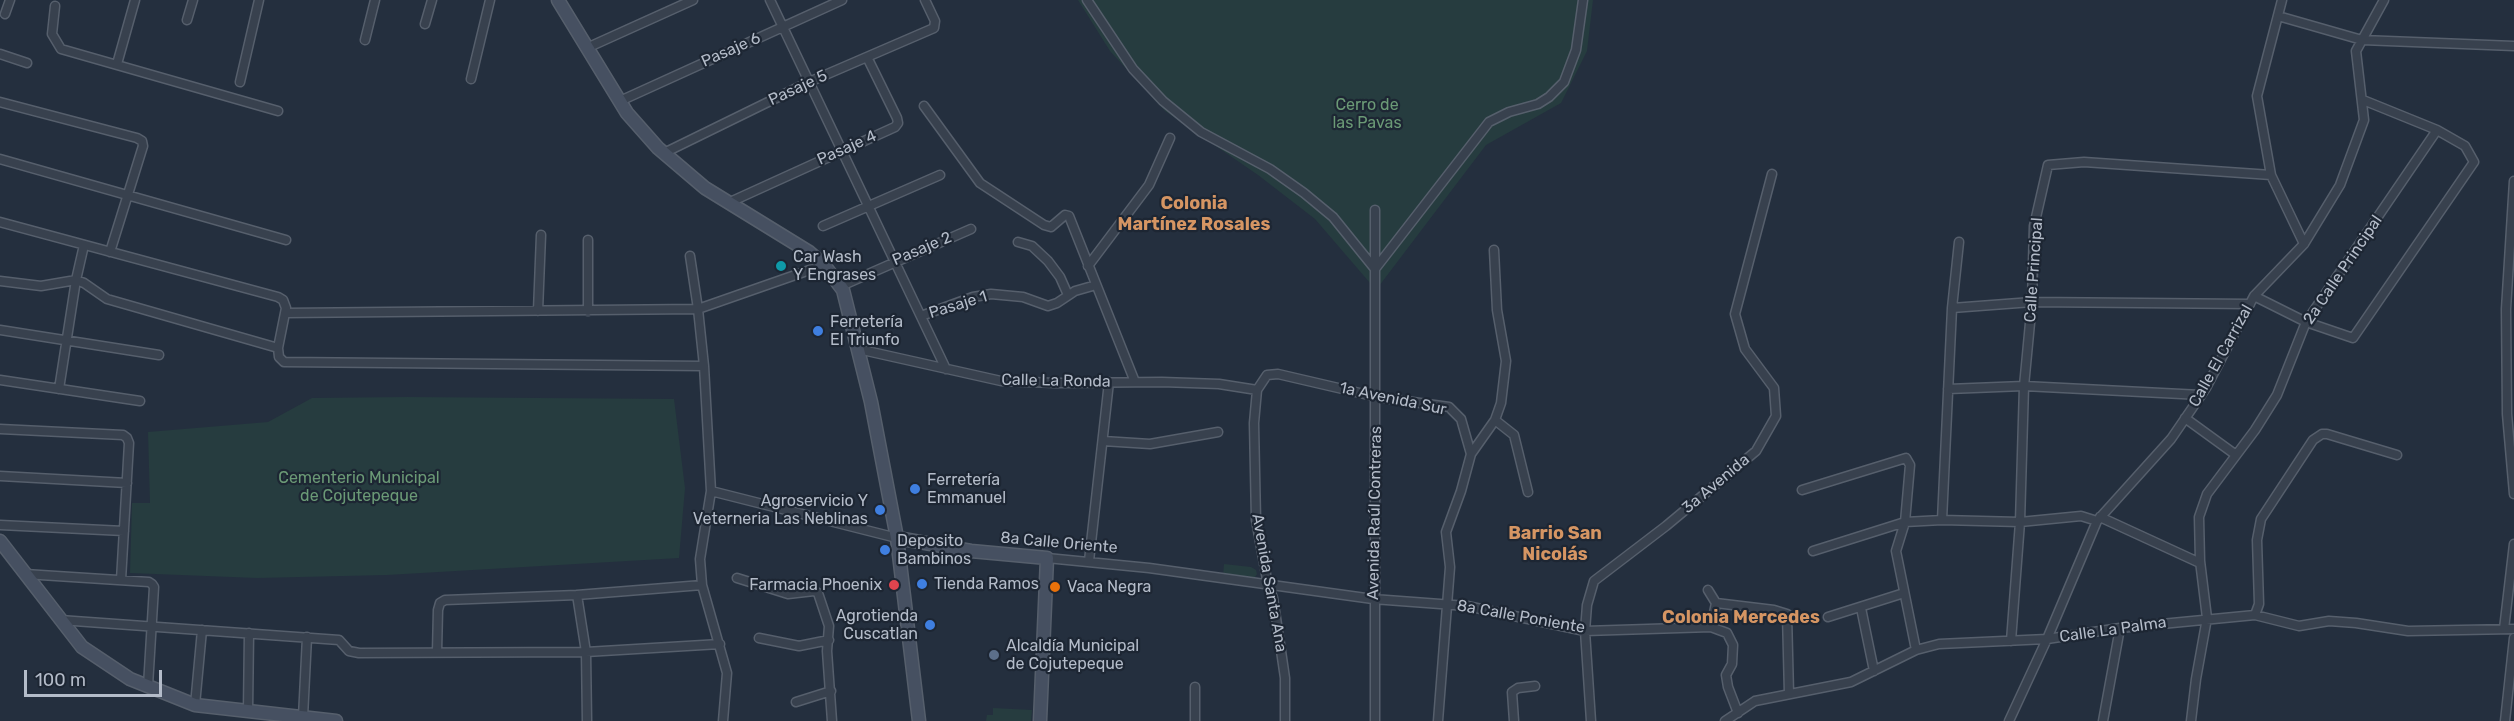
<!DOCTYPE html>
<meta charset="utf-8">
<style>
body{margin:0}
#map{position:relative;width:2514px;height:721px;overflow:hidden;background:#242f3e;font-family:Rubik,sans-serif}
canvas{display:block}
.scale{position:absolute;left:24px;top:670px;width:138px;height:27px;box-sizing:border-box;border:3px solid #b4bcc9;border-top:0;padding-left:8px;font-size:18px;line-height:21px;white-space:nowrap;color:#b4bcc9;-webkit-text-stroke:4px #1d2633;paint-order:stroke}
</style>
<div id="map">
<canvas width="2514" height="721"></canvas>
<div class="scale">100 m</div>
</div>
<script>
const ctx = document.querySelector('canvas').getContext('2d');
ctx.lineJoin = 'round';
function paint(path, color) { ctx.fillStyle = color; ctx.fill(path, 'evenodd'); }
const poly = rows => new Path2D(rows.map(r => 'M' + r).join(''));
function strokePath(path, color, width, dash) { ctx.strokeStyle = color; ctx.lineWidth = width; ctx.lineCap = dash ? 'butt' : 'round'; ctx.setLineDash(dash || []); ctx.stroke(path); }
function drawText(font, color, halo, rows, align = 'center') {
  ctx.font = font + ' Rubik,sans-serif'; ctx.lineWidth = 4.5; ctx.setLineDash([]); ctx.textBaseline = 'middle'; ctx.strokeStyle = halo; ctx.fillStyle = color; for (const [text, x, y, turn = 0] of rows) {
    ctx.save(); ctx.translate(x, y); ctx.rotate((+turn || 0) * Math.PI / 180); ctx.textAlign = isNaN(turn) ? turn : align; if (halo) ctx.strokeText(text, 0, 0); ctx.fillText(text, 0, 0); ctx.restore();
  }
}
const green = poly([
 [1078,0,1593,0,1587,51,1561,103,1486,145,1376,290,1315,219,1258,175,1165,111,1110,51],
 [407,397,674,399,685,488,679,558,387,575,257,578,130,573,132,503,150,503,148,432,268,422,312,398],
 [1224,564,1251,567,1256,570,1257,574,1255,577,1250,578,1223,576],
 [993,708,1032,710,1031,721,986,721,987,715,993,715]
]);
const street = poly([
 [770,0,946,369],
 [1087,0,1133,69,1163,101,1201,132,1270,169,1304,193,1333,217,1375,269,1489,122,1509,112,1538,104,1549,97,1564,82,1576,50,1583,0],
 [55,6,52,34,61,49,278,111],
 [5,14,10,0],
 [2278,16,2362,40,2514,46],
 [187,20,193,0],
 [425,24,432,0],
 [365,40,375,0],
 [589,47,693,0],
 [0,54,27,63],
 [117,64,135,0],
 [471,79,490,0],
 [240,82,259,0],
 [620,101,842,0],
 [0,102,137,138,142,141,143,146,110,252],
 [924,106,980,183,1044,225,1051,227,1065,215,1069,216,1135,382],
 [664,153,809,82,934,28,935,21,925,0],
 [0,159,286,240],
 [2271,175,2257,96,2282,0],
 [2514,181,2506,309,2507,414,2514,494],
 [728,203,895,127,898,123,897,118,867,57],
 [0,222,278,297,283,300,286,308,278,348,279,357,284,362,704,366],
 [823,226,940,175],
 [1018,242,1032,246,1048,261,1060,277,1068,295],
 [690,256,698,309,704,366,711,491,700,559,702,585,727,673,723,721],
 [1088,266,1149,185,1170,138],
 [0,281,41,286,76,280,84,283,107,299,278,348],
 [841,286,971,229],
 [2254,296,2306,322,2353,338,2474,162,2465,146,2437,130,2363,100],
 [1952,308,2032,302,2250,304],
 [538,311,541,235],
 [588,311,588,240],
 [285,313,698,309,824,265],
 [921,316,973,297,991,294,1023,297,1048,306,1057,303,1075,291,1096,285],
 [0,330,159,355],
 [858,349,1001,381,1056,383,1162,382,1219,384,1257,390],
 [0,380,140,401],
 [59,389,76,280,84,245],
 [1948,389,2024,386,2201,395],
 [2185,418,2236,455],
 [1495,420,1514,435,1528,492],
 [0,429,123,435,127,438,129,443,121,580],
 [1103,441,1150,444,1218,432],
 [1471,454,1495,420,1501,403,1506,361,1497,310,1494,250],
 [0,476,127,483],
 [1802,490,1906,458,1910,465,1905,522,1896,551,1916,650],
 [711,491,897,538],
 [2100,517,2200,563],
 [1942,520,1952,308,1959,242],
 [0,525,124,531],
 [1813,551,1905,522,1942,520,2020,522,2081,516,2097,521],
 [1047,558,1149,568,1373,599,1467,606,1585,631,1711,627,1727,633,1733,645,1732,664,1726,675,1728,687,1738,713],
 [1089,561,1109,382],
 [25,574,149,582,152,584,154,587,148,686],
 [737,578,788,594,814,591,818,593,829,626,827,651,832,721],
 [1708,590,1716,603,1774,610,1787,614,1789,694],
 [1861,608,1874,671],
 [2255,615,2259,604,2257,540,2261,519,2313,440,2322,434,2327,434,2397,455],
 [1828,617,1904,593],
 [60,620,339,640,349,651,359,653,586,652,720,644],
 [1711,627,1716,603],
 [2504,629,2514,544],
 [759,638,799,646,829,640],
 [2011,641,2020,522,2024,386,2032,302,2034,226,2048,165,2084,162,2271,175,2304,244],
 [437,652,438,610,440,603,445,600,577,595],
 [796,702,831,691],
 [195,705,202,630],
 [248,711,249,633],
 [303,717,307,637],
 [587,721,586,652,577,595,702,585],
 [1195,721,1195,687],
 [1285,721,1285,678,1280,644,1273,598,1268,585,1256,520,1254,423,1257,390,1267,375,1278,374,1377,397,1449,407,1461,419,1471,454,1461,491,1446,532,1450,567,1438,721],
 [1375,721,1375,210],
 [1514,721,1512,692,1518,688,1535,686],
 [1591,721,1585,631,1587,605,1594,581,1666,526,1756,451,1776,416,1774,388,1745,349,1735,314,1772,174],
 [1725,721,1755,701,1851,682,1916,650,1939,644,2047,639,2120,628,2255,615,2299,626,2329,621,2356,623,2408,631,2514,629],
 [2009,721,2047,639,2097,521,2171,439,2206,388,2254,296,2304,244,2340,185,2364,120,2356,51,2384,0],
 [2103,721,2120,628],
 [2191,721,2196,679,2207,618,2200,561,2199,517,2207,494,2255,430,2277,395,2306,322,2437,130],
 [2505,721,2514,638]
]);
const secondary = poly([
 [558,0,627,113,658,148,705,188,809,252,824,265,843,290,871,402,897,538,919,721],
 [897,538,971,551,1047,558,1040,721],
 [0,541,82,647,130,679,195,705,336,721]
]);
const markers = [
 [781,266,6,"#0f9aa8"],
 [818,331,6,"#3f7fe0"],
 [915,489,6,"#3f7fe0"],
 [880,510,6,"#3f7fe0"],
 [885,550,6,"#3f7fe0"],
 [922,584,6,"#3f7fe0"],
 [894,585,6,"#e0444e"],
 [1055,587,6,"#e8710a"],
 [930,625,6,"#3f7fe0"],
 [994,655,6,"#5c6f8a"]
];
const streetNames = [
 ["Pasaje 6",731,50,-24],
 ["Pasaje 5",798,88,-25],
 ["Pasaje 4",847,148,-24],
 ["Pasaje 2",922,249,-23],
 ["Calle Principal",2034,270,-86],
 ["2a Calle Principal",2343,270,-56],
 ["Pasaje 1",958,305,-17],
 ["Calle El Carrizal",2221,356,-61],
 ["Calle La Ronda",1056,381,1],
 ["1a Avenida Sur",1393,399,12],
 ["3a Avenida",1716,484,-40],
 ["Avenida Raúl Contreras",1375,513,-89],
 ["8a Calle Oriente",1059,543,5],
 ["Avenida Santa Ana",1269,583,80],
 ["8a Calle Poniente",1521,617,10],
 ["Calle La Palma",2113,630,-8]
];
const parkNames = [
 ["Cerro de",1367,105],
 ["las Pavas",1367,123],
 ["Cementerio Municipal",359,478],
 ["de Cojutepeque",359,496]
];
const poiNames = [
 ["Car Wash",793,257],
 ["Y Engrases",793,275],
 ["Ferretería",830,322],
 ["El Triunfo",830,340],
 ["Ferretería",927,480],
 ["Emmanuel",927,498],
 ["Agroservicio Y",868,501,"right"],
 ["Veterneria Las Neblinas",868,519,"right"],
 ["Deposito",897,541],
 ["Bambinos",897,559],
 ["Tienda Ramos",934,584],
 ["Farmacia Phoenix",882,585,"right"],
 ["Vaca Negra",1067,587],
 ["Agrotienda",918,616,"right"],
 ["Cuscatlan",918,634,"right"],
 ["Alcaldía Municipal",1006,646],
 ["de Cojutepeque",1006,664]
];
const neighbourhoodNames = [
 ["Colonia",1194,204],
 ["Martínez Rosales",1194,225],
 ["Barrio San",1555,534],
 ["Nicolás",1555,555],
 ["Colonia Mercedes",1741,618]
];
paint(green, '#263c3f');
strokePath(street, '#565f6c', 11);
strokePath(secondary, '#565f6c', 15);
strokePath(street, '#38414e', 8);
strokePath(secondary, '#465061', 12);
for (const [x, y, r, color] of markers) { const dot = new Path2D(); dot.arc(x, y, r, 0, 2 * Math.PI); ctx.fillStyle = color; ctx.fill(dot); strokePath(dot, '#1d2633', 2); }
drawText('16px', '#b4bcc9', '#1d2633', streetNames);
drawText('16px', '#6b9a76', '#1d2633', parkNames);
drawText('16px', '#b4bcc9', '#1d2633', poiNames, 'left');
drawText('bold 18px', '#d59563', '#1d2633', neighbourhoodNames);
</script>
